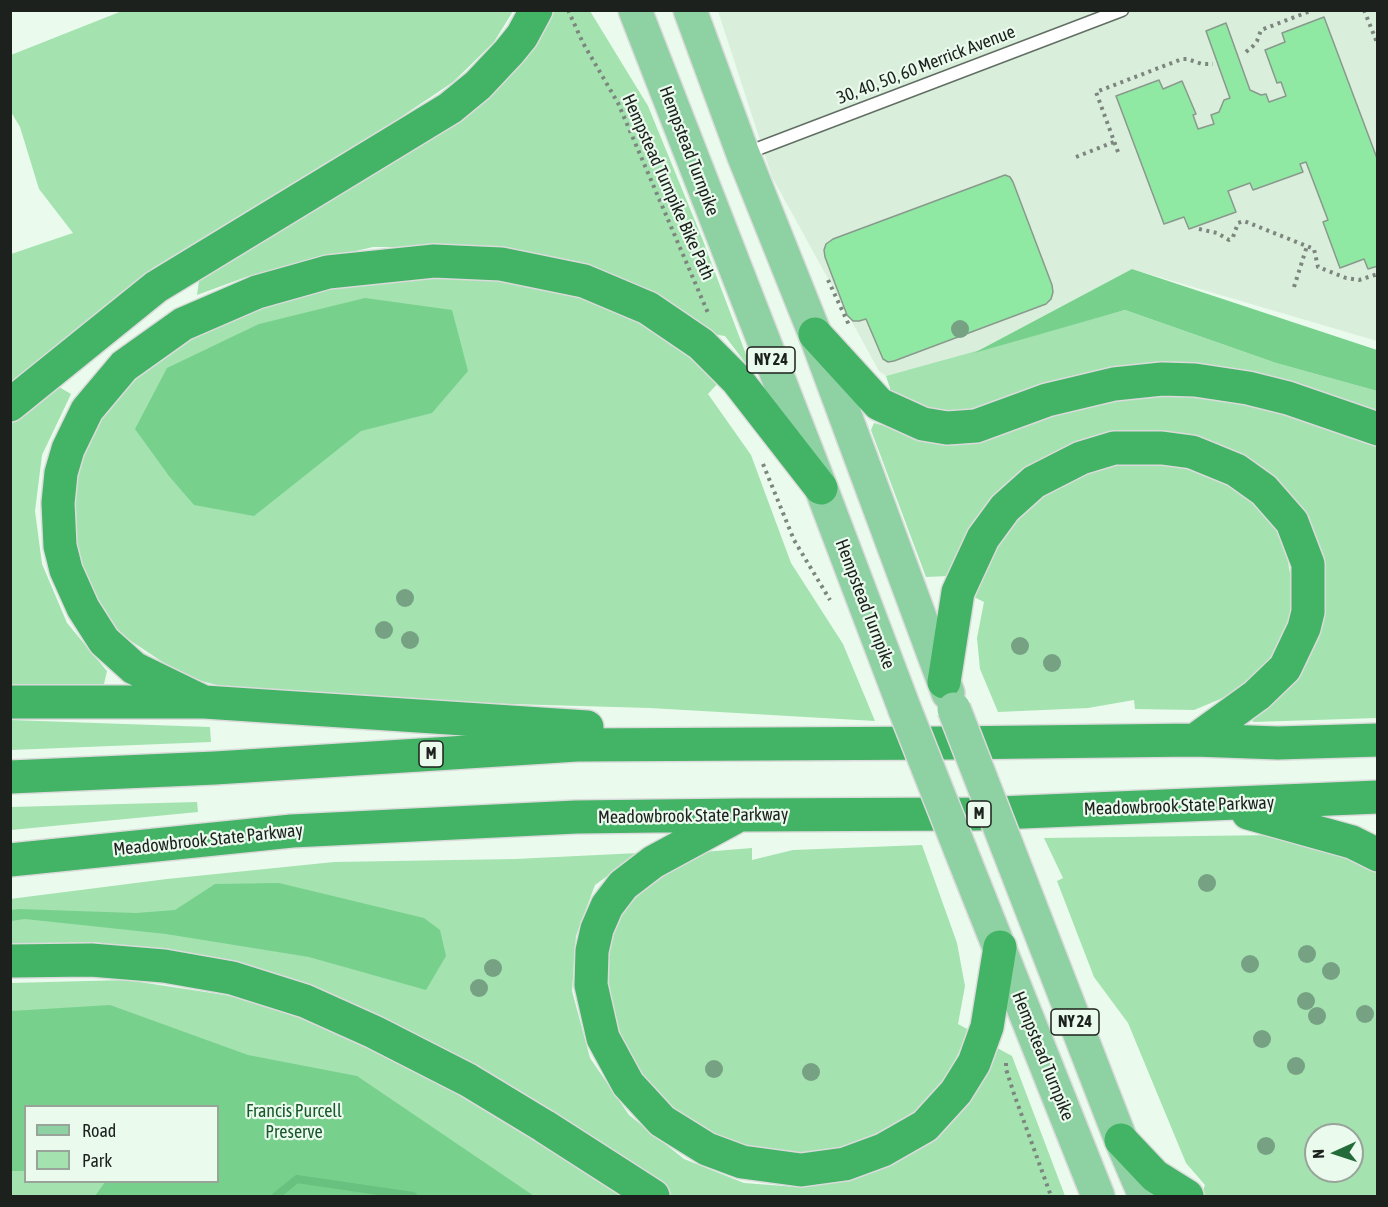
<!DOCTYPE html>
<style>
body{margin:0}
#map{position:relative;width:1388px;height:1207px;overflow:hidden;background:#eafaed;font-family:"Asap Condensed",sans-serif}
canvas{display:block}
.frame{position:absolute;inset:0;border:12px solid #1c211d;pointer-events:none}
.legend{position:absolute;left:24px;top:1105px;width:195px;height:78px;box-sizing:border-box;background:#eafaed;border:2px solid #98a39a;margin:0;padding:8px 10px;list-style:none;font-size:18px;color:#1c211d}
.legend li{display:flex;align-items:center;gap:12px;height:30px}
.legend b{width:30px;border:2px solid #98a39a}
.north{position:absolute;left:1304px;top:1123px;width:60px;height:60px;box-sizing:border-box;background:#eafaed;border:2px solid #98a39a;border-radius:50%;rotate:267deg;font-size:16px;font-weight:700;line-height:24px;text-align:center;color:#1c211d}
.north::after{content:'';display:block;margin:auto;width:21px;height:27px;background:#236c3a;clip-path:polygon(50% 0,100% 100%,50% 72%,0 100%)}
</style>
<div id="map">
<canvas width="1388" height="1207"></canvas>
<div class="frame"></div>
<ul class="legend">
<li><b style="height:8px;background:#8ed1a3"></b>Road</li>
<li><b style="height:16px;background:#a4e2b0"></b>Park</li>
</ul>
<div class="north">N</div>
</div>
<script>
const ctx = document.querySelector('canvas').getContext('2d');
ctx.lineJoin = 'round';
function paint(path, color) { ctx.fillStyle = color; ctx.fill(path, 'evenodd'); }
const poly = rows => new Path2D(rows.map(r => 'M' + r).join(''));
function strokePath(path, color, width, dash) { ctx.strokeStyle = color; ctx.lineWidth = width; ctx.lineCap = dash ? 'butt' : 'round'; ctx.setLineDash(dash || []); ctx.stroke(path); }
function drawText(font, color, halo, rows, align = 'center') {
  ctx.font = font + ' "Asap Condensed",sans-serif'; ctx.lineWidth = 4.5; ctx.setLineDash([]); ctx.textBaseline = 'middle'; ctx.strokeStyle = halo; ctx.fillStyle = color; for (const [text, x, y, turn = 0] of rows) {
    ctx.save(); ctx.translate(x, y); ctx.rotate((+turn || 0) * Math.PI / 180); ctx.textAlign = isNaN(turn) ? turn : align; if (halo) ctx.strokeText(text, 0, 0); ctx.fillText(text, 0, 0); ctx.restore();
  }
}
const built = poly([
 [718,11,1377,11,1377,341,1132,269,974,353,886,376,879,371,772,177]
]);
const green = poly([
 [122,11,122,10,513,11,494,42,453,82,398,119,153,268,11,382,11,254,73,233,39,189,20,127,11,112,11,55],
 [555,11,590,11,648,106,702,238,753,373,725,336,706,333,647,290,575,261,495,247,373,247,246,277,197,295,200,274,423,140,491,96,536,43],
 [441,276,519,282,588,300,654,329,696,361,719,382,708,394,751,455,791,563,843,644,875,721,650,708,265,697,185,677,119,633,82,575,70,513,78,458,116,393,204,331,270,301,351,283],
 [1125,310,1276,363,1377,391,1377,419,1238,373,966,415,918,411,889,395,890,388,886,376],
 [59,387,71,394,42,455,35,511,42,564,67,623,107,671,104,684,11,685,11,424],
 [1165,389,1225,398,1325,426,1377,444,1377,718,1253,722,1251,710,1319,568,1225,450,1044,459,997,493,967,533,949,576,926,577,871,430,874,423,934,439,1086,400],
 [1128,461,1191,465,1245,493,1283,535,1294,595,1281,651,1247,688,1194,710,1135,709,1134,700,1088,708,998,712,980,669,977,638,984,602,970,595,987,548,1030,499,1079,470],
 [11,720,210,727,211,742,11,750],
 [197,802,198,812,11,830,11,807],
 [1276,835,1377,866,1377,1196,1209,1196,1202,1194,1205,1185,1186,1163,1128,1023,1094,977,1057,881,1063,878,1044,838],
 [1316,1135,1352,1135,1352,1171,1316,1171],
 [922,845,957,943,965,986,958,1024,969,1030,946,1080,929,1106,896,1130,806,1159,751,1155,689,1128,643,1086,612,1034,601,979,612,921,646,875,703,852,752,848,752,860,793,850],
 [639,853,595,885,576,936,572,991,590,1058,629,1115,684,1159,744,1183,797,1187,856,1177,990,1044,1012,1056,1065,1196,672,1196,518,1096,209,960,94,942,11,945,10,899,167,879,334,862,515,859],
 [126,980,232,996,330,1026,424,1073,520,1130,624,1196,11,1196,11,983],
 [26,1106,218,1106,218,1182,26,1182]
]);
const forest = poly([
 [1132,269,1377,350,1377,391,1276,363,1125,310,974,353],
 [365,298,452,310,468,371,432,413,361,431,254,516,194,505,169,476,135,429,167,368,259,324],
 [279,883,424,918,440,930,446,956,426,990,309,957,166,934,25,919,11,921,11,910,18,909,136,913,175,910,215,884],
 [110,1005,248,1055,357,1076,534,1196,95,1196,105,1182,218,1182,218,1106,26,1106,25,1171,11,1171,11,1011]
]);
const stream = poly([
 [276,1196,297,1179,413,1196]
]);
const building = poly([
 [1324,17,1378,161,1378,266,1368,269,1364,259,1340,268,1323,222,1328,220,1306,162,1300,164,1303,172,1253,190,1250,183,1228,191,1236,212,1189,229,1184,217,1164,224,1116,96,1159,80,1163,89,1182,81,1196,114,1193,115,1198,129,1214,124,1211,115,1219,112,1224,100,1230,98,1206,31,1226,23,1250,90,1261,95,1266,94,1269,102,1286,96,1281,82,1277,83,1265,50,1285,42,1282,33,1324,17],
 [1005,175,1010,177,1013,182,1052,285,1053,292,1051,299,1046,304,894,361,888,362,883,359,866,319,859,321,853,321,847,315,825,257,824,250,826,244,833,239,1005,175]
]);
const path = poly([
 [568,10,583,43,618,103,708,313],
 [1364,10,1378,45],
 [1246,52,1253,46,1257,41,1261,30,1313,10],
 [1118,152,1096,92,1182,59,1187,59,1202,64,1213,64],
 [1076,157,1114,142],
 [1199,229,1217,233,1229,240,1233,237,1238,223,1244,221,1314,249,1318,267,1346,278,1359,280,1378,274],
 [828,280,849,325],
 [1294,287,1307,246],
 [763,464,794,540,830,600],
 [1006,1063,1006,1069,1014,1094,1051,1196]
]);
const service = poly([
 [744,154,1122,10]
]);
const primary = poly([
 [635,10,821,488,905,710],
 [690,10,743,154,815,334,948,693],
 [1007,846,1121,1140,1145,1196],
 [960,849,1098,1196]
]);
const motorway = poly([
 [815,334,879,404,923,424,947,428,976,426,1047,400,1114,384,1162,379,1195,380,1248,388,1288,398,1378,429],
 [10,405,156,287,450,108,478,85,509,52,522,36,536,10],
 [944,682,958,592,983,538,1005,508,1034,482,1081,458,1114,448,1162,448,1192,452,1236,470,1264,490,1292,522,1308,564,1308,612,1304,628,1285,668,1257,695,1195,740],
 [10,702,204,702,587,727],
 [204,702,134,668,104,641,83,608,66,570,60,546,58,503,61,473,68,449,87,410,124,366,183,324,257,292,328,272,434,261,501,264,584,281,648,308,701,344,737,380,821,488],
 [10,777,215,768,577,745,949,743,1195,740,1278,743,1378,740],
 [1248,813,1352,842,1378,855],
 [734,818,653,862,623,885,607,906,597,929,592,951,591,985,603,1038,628,1084,662,1121,707,1149,742,1162,801,1170,845,1164,883,1150,925,1126,956,1092,974,1063,987,1027,1000,947],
 [10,860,292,831,576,817,740,815,975,814,1378,797],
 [10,961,91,960,164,966,232,978,305,1001,374,1032,468,1080,544,1126,653,1196],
 [1121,1140,1155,1176,1187,1196]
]);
const primaryBridge = poly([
 [954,709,1007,846],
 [905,710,960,849]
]);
const trees = [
 [960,329],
 [405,598],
 [384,630],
 [410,640],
 [1020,646],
 [1052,663],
 [1207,883],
 [1307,954],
 [1250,964],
 [493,968],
 [1331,971],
 [479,988],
 [1306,1001],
 [1365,1014],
 [1317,1016],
 [1262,1039],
 [1296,1066],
 [714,1069],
 [811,1072],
 [1266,1146]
];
const shields = [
 [771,360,48],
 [431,754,24],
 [979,814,24],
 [1075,1022,48]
];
const shieldNames = [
 ["NY 24",771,360],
 ["M",431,754],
 ["M",979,814],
 ["NY 24",1075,1022]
];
const streetNames = [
 ["30, 40, 50, 60 Merrick Avenue",926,65,-21],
 ["Hempstead Turnpike",689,151,69],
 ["Hempstead Turnpike Bike Path",668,187,66],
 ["Hempstead Turnpike",865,604,69],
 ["Meadowbrook State Parkway",1179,806,-2],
 ["Meadowbrook State Parkway",693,816,-1],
 ["Meadowbrook State Parkway",208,840,-6],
 ["Hempstead Turnpike",1043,1056,68]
];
const parkNames = [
 ["Francis Purcell",294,1111],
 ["Preserve",294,1132]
];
paint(built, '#d9efdc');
paint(green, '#a4e2b0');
paint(forest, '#78d08d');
strokePath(stream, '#68c17e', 8);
paint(building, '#8fe9a3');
strokePath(building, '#8a998d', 1.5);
strokePath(service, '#616e63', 15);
strokePath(primary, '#dbdbdb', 36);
strokePath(motorway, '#dbdbdb', 36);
strokePath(path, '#7c867e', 4, [3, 4.5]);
strokePath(service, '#fff', 12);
strokePath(primary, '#8ed1a3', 33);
strokePath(motorway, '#43b365', 33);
strokePath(primaryBridge, '#dbdbdb', 36, []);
strokePath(primaryBridge, '#8ed1a3', 33);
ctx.fillStyle = '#76a183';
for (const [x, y] of trees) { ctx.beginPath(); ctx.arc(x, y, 9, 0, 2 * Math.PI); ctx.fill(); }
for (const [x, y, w] of shields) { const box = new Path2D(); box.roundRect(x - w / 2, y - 13, w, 26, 4.5); ctx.fillStyle = '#eafaed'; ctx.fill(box); strokePath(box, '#1c211d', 1.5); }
drawText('bold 16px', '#1c211d', null, shieldNames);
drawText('18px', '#1c211d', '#eafaed', streetNames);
drawText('18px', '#18582c', '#eafaed', parkNames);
</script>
